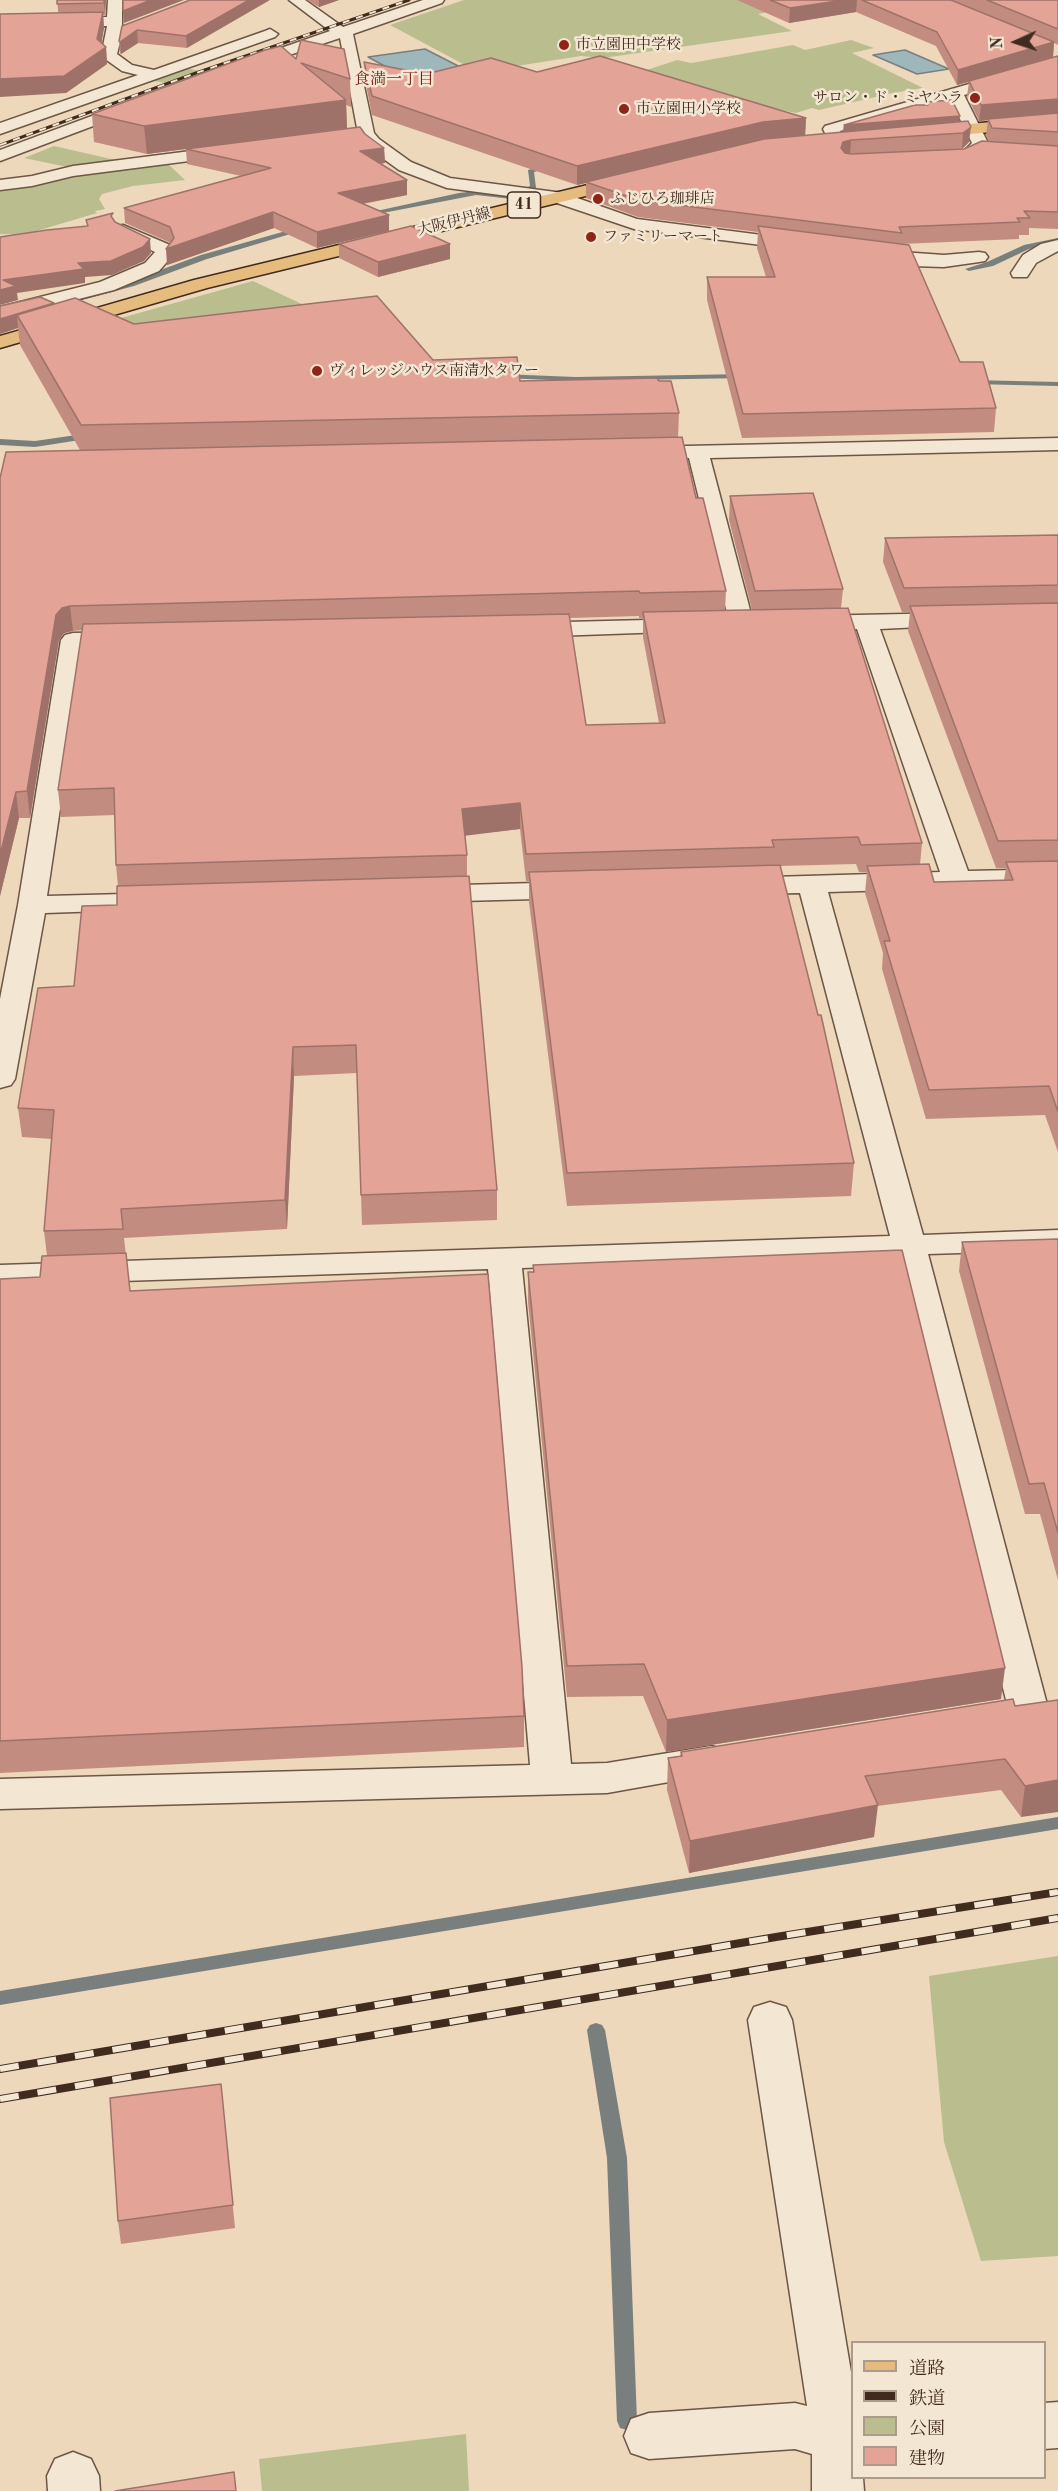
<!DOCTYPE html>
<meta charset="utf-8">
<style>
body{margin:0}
#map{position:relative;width:1058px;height:2491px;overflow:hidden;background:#edd8bb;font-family:"Old Standard TT","Noto Serif JP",serif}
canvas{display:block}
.legend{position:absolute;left:851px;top:2341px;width:195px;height:138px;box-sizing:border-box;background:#f3e6d3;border:2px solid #ac9b8b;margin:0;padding:8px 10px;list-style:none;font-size:18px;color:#412b1f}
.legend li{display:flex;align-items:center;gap:12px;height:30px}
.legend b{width:30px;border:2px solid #ac9b8b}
.north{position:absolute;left:986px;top:12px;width:60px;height:60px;-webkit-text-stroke:4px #f3e6d3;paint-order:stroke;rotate:267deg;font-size:16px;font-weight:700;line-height:24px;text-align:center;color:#412b1f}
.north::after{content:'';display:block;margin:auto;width:21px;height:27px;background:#412b1f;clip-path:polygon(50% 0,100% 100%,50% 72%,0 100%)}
</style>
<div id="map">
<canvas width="1058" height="2491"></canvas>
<ul class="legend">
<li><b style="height:8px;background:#e6bc7e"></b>道路</li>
<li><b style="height:8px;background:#412b1f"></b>鉄道</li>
<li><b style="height:16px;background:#babe8e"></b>公園</li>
<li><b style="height:16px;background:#e3a396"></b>建物</li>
</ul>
<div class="north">N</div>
</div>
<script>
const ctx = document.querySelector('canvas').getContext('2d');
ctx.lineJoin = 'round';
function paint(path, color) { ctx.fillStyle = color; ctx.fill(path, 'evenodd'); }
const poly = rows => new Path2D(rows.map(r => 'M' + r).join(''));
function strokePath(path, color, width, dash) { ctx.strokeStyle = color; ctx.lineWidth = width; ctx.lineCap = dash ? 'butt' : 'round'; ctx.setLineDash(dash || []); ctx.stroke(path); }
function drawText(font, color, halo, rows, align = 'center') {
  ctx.font = font + ' "Old Standard TT","Noto Serif JP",serif'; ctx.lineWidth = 5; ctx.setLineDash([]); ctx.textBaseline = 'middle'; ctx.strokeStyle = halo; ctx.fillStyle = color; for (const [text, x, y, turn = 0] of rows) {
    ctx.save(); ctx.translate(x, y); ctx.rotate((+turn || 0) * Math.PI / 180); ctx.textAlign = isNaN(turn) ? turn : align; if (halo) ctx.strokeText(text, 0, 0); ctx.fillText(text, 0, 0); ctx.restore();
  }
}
const green = poly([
 [464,0,777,0,793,7,758,14,792,31,603,58,581,56,478,72,390,25],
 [851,40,874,48,852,53,923,88,893,93,819,110,812,108,796,113,782,110,764,114,638,73,677,60,691,63,793,45,805,50],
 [186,68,210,73,174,85,150,80],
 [54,146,120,161,72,168,24,158],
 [167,163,185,180,133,186,102,194,99,199,105,209,95,211,97,213,23,235,0,234,0,187,78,174],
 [253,281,338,321,71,332],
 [1058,1956,1058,2256,981,2261,944,2142,929,1976],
 [466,2434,469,2491,262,2491,259,2459]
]);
const water = poly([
 [425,49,472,73,414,82,368,57,425,49],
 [905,50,949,69,917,74,873,55,905,50]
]);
const stream = poly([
 [550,164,552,167,534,172,536,188,512,199,476,195,362,217,358,215,459,193,476,191,508,195,530,186,528,170,550,164],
 [300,227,307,229,207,259,134,286,60,306,56,304,128,282,201,255,300,227],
 [1058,238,1058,242,1029,249,993,266,969,271,965,269,987,262,1024,245,1058,238],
 [500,374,576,377,745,374,749,376,745,378,576,381,503,378,500,378,500,374],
 [970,380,1058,382,1058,386,973,384,969,382,970,380],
 [90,433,93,434,93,438,35,447,0,445,0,439,35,441,90,433],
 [1058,1817,1058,1829,0,2005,0,1991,1058,1817],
 [596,2023,602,2025,605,2030,627,2158,637,2421,634,2428,627,2430,620,2428,617,2421,607,2158,587,2030,590,2025,596,2023]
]);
const minor = poly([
 [108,0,122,0,122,34,117,54,132,65,154,70,265,31,270,29,278,34,275,37,0,134,0,123,138,75,122,71,101,56,107,26,0,28,0,20,107,17,108,0],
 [289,0,305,0,343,27,423,0,444,0,442,3,353,34,374,133,379,139,411,162,450,178,563,193,637,219,801,240,807,241,810,245,807,249,801,250,634,229,554,202,447,188,399,170,367,147,358,133,340,38,248,69,243,71,235,66,238,63,330,31,289,0],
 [1058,58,1058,68,964,95,988,143,983,154,975,159,942,164,934,159,936,155,964,151,972,143,950,99,840,131,845,141,837,146,831,145,823,129,825,126,1058,58],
 [135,100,143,105,141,108,0,161,0,150,135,100],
 [230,146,236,147,238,151,236,155,73,176,32,186,0,190,0,180,32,176,73,166,230,146],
 [123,225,170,245,173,255,159,271,114,290,0,319,0,307,100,282,145,263,155,252,117,234,114,230,117,226,123,225],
 [1058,240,1058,251,1036,263,1027,277,1013,277,1011,273,1023,255,1041,244,1058,240],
 [873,250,944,255,979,252,985,253,988,257,985,261,979,262,944,267,911,266,867,259,864,255,867,251,873,250],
 [1058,438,1058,450,710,458,754,625,750,630,742,632,734,630,730,625,689,458,640,459,632,458,629,453,632,448,640,447,1058,438],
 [954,613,962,615,966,620,962,625,880,629,968,871,1058,869,1058,885,828,892,923,1235,1058,1230,1058,1250,928,1254,1049,1712,1043,1722,1029,1727,1015,1722,1009,1712,895,1255,522,1268,571,1764,607,1763,711,1746,725,1750,731,1761,725,1772,607,1793,0,1809,0,1779,530,1765,488,1269,0,1285,0,1265,890,1236,800,893,739,894,729,892,725,886,729,880,739,878,940,872,857,629,808,630,800,628,796,623,800,618,808,616,954,613],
 [687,619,695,621,699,626,695,631,526,637,518,635,514,630,518,625,526,623,687,619],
 [126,632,134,634,138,639,134,644,84,647,47,896,163,893,173,895,177,901,173,907,163,909,45,913,15,1079,11,1085,0,1088,0,999,18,905,61,640,65,635,73,633,126,632],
 [573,882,583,884,587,890,583,896,573,898,424,902,414,900,410,894,414,888,424,886,573,882],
 [770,2002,786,2007,792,2020,852,2378,852,2478,863,2478,864,2491,812,2491,812,2454,795,2449,649,2459,631,2453,624,2436,631,2419,649,2413,795,2403,807,2406,748,2020,754,2007,770,2002],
 [1058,2402,1058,2448,1044,2449,1044,2403,1058,2402],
 [73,2452,91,2459,99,2476,100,2491,48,2491,47,2476,55,2459,73,2452]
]);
const major = poly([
 [1058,116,1058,126,925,138,917,133,925,128,1058,116],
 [629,175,635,176,638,180,635,184,207,288,0,348,0,336,194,280,629,175]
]);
const railFar1 = poly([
 [0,145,196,73,409,0]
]);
const rail = poly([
 [0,2069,776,1937,1058,1892],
 [0,2099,1058,1918]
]);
const wall = poly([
 [57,0,106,0,105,15,103,15,104,28,101,43,106,47,107,64,66,93],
 [190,0,187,48,138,43,121,54,120,53,119,41],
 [307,0,339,0,319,7],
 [737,0,951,0,1000,20,952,0,1058,0,1058,45,1054,43,1053,57,1058,56,1058,229,1029,228,1029,235,1019,235,1019,239,901,244,960,362,996,408,994,432,742,438,707,300,707,277,766,277,757,248,758,232,638,217,586,198,586,183,577,185,372,115,365,80,364,62,426,74,537,72,806,118,805,136,843,132,844,125,926,105,926,102,959,122,969,142,962,149,933,151,964,149,989,142,986,135,988,120,979,121,967,96,969,82,957,85,936,46,856,12,789,23],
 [296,59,350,79,351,107,346,105,347,128,365,134,384,148,385,163,380,164,407,195,363,204,389,215,389,231,317,248,274,228,167,265,171,243,125,223,124,208,241,176,187,164,186,149,147,154,94,142,92,114],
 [339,244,450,259,378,277,339,258],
 [54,304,134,324,433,360,520,381,659,381,679,413,678,438,726,591,725,610,752,610,729,520,730,496,843,589,841,608,922,843,920,865,934,882,1004,880,1006,868,996,868,908,631,910,612,902,612,883,562,885,538,1058,535,1058,1152,1045,1115,926,1119,882,969,883,953,865,893,867,872,859,872,856,864,780,866,854,1163,851,1196,567,1206,529,902,529,881,526,881,520,829,465,835,467,855,467,876,497,1190,497,1220,362,1225,357,1073,294,1076,287,1229,124,1238,130,1291,524,1716,524,1747,0,1773,0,1279,40,1277,47,1256,44,1231,52,1139,22,1137,18,1108,74,986,117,905,118,886,116,865,115,815,61,817,58,790,83,630,73,631,64,633,59,640,30,818,19,818,0,896,0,478,80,450,20,345,18,328,0,334,0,306],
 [639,616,639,618,643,618,643,637,659,723,586,725,570,618],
 [1058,1239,1058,1580,1040,1514,1025,1514,959,1271,962,1242],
 [533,1265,1001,1699,666,1752,643,1696,567,1697,528,1302,528,1272,533,1272],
 [1058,1700,1021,1817,1001,1790,877,1806,874,1837,689,1873,667,1790,668,1758,680,1756,681,1752],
 [221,2084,235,2228,121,2244,118,2221]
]);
const shadedWall = poly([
 [104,0,106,0,105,15,104,3],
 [151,0,184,0,124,23,123,11],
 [249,0,270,0,187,48,186,36],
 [319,0,339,0,319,7],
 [844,0,857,0,856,12,789,23,790,8],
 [103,12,104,28,100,52,106,47,107,64,66,93,0,97,0,79,97,39],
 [137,30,138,43,121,54,120,42],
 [1054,42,1053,57,957,85,958,70],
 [1058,99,1058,114,979,121,981,105],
 [346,100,347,128,147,154,144,126],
 [960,116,959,123,843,132,844,125],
 [806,118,805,137,586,182,586,183,577,185,577,166,763,122],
 [971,127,969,142,962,149,963,133],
 [851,140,850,156,842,158,841,148,843,142],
 [384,148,385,163,360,166,360,151],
 [407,180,407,195,339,208,338,193],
 [273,212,274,228,167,265,166,249],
 [389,215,389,231,317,248,317,232],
 [150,239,151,253,144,261,112,275,85,277,85,283,17,293,18,300,0,305,0,290,3,280,78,263],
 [450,244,450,259,378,277,378,262],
 [54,303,56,318,17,315,18,328,0,334,0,319],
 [70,606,73,631,64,633,59,640,30,818,27,791,56,615,62,608],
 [16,792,19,818,0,896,0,855],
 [520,803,520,829,463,836,462,809],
 [293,1047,294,1076,287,1229,285,1200],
 [1005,1668,1001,1699,666,1752,667,1720],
 [1058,1780,1058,1812,1021,1817,1025,1786],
 [878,1805,874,1837,689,1873,690,1841]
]);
const building = poly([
 [57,0,104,0,104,3,57,4,57,0],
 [123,0,151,0,123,11,123,0],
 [190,0,249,0,186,36,137,30,120,42,119,41,122,26,190,0],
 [770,0,844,0,790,8,770,0],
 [862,0,951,0,1054,42,958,70,937,32,862,0],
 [987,0,1058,0,1058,29,987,0],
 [103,12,97,39,106,47,64,76,0,79,0,14,103,12],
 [301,40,344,49,350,79,301,63,346,100,144,126,92,114,265,50,281,46,296,59,301,40],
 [600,56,806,118,763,122,577,166,372,96,364,62,426,74,491,58,537,72,600,56],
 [1058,56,1058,99,981,105,969,81,1058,56],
 [952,100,960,116,844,125,915,105,928,105,926,102,952,100],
 [1058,113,1058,132,992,128,988,119,1058,113],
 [968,121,971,127,963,133,851,140,843,142,841,148,845,153,851,154,964,149,982,141,1058,146,1058,212,1024,211,1030,218,1017,218,1020,222,899,227,902,233,638,200,586,182,764,139,968,121],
 [360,127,365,134,384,148,360,151,407,180,338,193,389,215,317,232,273,212,166,249,174,238,170,227,124,208,271,168,186,149,360,127],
 [113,213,111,216,115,222,150,239,143,247,111,261,78,263,84,269,3,280,16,286,0,290,0,237,47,230,88,226,86,220,113,213],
 [411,226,450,244,378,262,339,244,411,226],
 [758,226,909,245,960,362,983,362,996,408,743,414,707,277,775,277,758,226],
 [377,296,433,360,517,357,520,381,657,378,659,381,671,381,679,413,81,425,17,315,75,298,134,324,377,296],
 [40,297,54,303,0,319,0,306,40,297],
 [682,437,696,498,703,498,726,591,640,593,639,591,70,606,62,608,56,615,27,791,16,792,0,855,0,478,6,452,682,437],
 [813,493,843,589,755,591,730,496,813,493],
 [1058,535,1058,585,904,588,885,538,1058,535],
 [1058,603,1058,840,998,841,910,606,1058,603],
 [848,608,922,843,861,845,858,837,772,840,774,847,526,854,520,803,462,809,467,855,116,865,114,788,58,790,83,624,569,614,586,725,665,723,643,612,848,608],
 [1058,861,1058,1112,1049,1086,929,1090,884,941,890,941,867,866,929,864,934,882,1013,880,1006,862,1058,861],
 [780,865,818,1015,821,1015,854,1163,567,1173,529,872,780,865],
 [469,876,497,1190,361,1195,356,1045,293,1047,285,1200,121,1209,123,1229,44,1231,54,1110,18,1108,38,988,74,986,82,906,117,905,117,886,469,876],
 [1058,1239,1058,1533,1044,1483,1029,1484,962,1242,1058,1239],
 [902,1250,1005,1668,667,1720,644,1664,567,1666,528,1272,534,1272,533,1265,902,1250],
 [126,1253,130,1291,488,1274,522,1667,524,1716,0,1741,0,1279,40,1277,42,1256,126,1253],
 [1013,1699,1015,1706,1058,1700,1058,1780,1025,1786,1005,1759,865,1776,878,1805,690,1841,668,1758,682,1756,681,1752,1013,1699],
 [221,2084,233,2205,118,2221,110,2098,221,2084],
 [234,2472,236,2491,115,2491,234,2472]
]);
const markers = [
 [564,45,6,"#8f2418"],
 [975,98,6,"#8f2418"],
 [624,109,6,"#8f2418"],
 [598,199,6,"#8f2418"],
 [591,237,6,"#8f2418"],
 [317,371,6,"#8f2418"]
];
const farPoinames = [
 ["市立園田中学校",576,45],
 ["サロン・ド・ミヤハラ",963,98,"right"],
 ["市立園田小学校",636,109],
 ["ふじひろ珈琲店",610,199],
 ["ファミリーマート",603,237],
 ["ヴィレッジハウス南清水タワー",329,371]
];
const farStreetnames = [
 ["大阪伊丹線",454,222,-14]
];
const farNeighbourhoodnames = [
 ["食満一丁目",394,80]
];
const shields = [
 [524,205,33]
];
const shieldNames = [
 ["41",524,205]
];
paint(green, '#babe8e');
paint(water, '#9eb7bb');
strokePath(water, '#797f7d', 1.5);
paint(stream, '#797f7d');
strokePath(minor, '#6c5646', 3);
strokePath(major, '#412b1f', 3);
paint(minor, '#f3e6d3');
paint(major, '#e6bc7e');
strokePath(railFar1, '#412b1f', 3);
strokePath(rail, '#412b1f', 8);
strokePath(railFar1, '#f3e6d3', 2, [7]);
strokePath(rail, '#f3e6d3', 6, [19]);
paint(wall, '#c38c81');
paint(shadedWall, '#9f7269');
paint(building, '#e3a396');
strokePath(building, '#9f7269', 1.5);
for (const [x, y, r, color] of markers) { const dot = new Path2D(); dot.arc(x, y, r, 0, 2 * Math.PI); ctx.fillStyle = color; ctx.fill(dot); strokePath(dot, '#f3e6d3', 2); }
drawText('15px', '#412b1f', '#f3e6d3', farPoinames, 'left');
drawText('15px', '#412b1f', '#f3e6d3', farStreetnames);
drawText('16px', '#7a1f14', '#f3e6d3', farNeighbourhoodnames);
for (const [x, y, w] of shields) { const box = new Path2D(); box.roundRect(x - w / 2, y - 13, w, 26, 4.5); ctx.fillStyle = '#f3e6d3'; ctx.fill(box); strokePath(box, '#412b1f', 1.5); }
drawText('bold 16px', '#412b1f', null, shieldNames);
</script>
